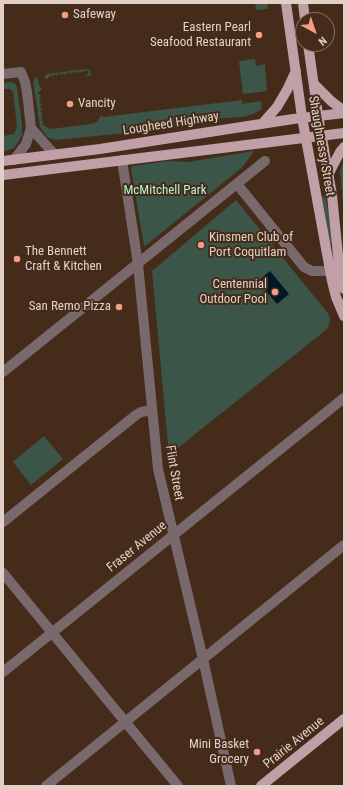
<!DOCTYPE html>
<style>
body{margin:0}
#map{position:relative;width:347px;height:789px;overflow:hidden;background:#442b1a;font-family:"Roboto Condensed",sans-serif}
canvas{display:block}
.frame{position:absolute;inset:0;border:4px solid #e1d0c6;pointer-events:none}
.north{position:absolute;left:295px;top:12px;width:40px;height:40px;box-sizing:border-box;background:#442b1a;border:1px solid #836d5f;border-radius:50%;rotate:140deg;font-size:11px;font-weight:700;line-height:16px;text-align:center;color:#e1d0c6}
.north::after{content:'';display:block;margin:auto;width:14px;height:18px;background:#f49e88;clip-path:polygon(50% 0,100% 100%,50% 72%,0 100%)}
</style>
<div id="map">
<canvas width="347" height="789"></canvas>
<div class="frame"></div>
<div class="north">N</div>
</div>
<script>
const ctx = document.querySelector('canvas').getContext('2d');
ctx.lineJoin = 'round';
function paint(path, color) { ctx.fillStyle = color; ctx.fill(path, 'evenodd'); }
const poly = rows => new Path2D(rows.map(r => 'M' + r).join(''));
function strokePath(path, color, width, dash) { ctx.strokeStyle = color; ctx.lineWidth = width; ctx.lineCap = dash ? 'butt' : 'round'; ctx.setLineDash(dash || []); ctx.stroke(path); }
function drawText(font, color, halo, rows, align = 'center') {
  ctx.font = font + ' "Roboto Condensed",sans-serif'; ctx.lineWidth = 4; ctx.setLineDash([]); ctx.textBaseline = 'middle'; ctx.strokeStyle = halo; ctx.fillStyle = color; for (const [text, x, y, turn = 0] of rows) {
    ctx.save(); ctx.translate(x, y); ctx.rotate((+turn || 0) * Math.PI / 180); ctx.textAlign = isNaN(turn) ? turn : align; if (halo) ctx.strokeText(text, 0, 0); ctx.fillText(text, 0, 0); ctx.restore();
  }
}
const green = poly([
 [255,3,267,3,268,9,256,10],
 [255,59,256,66,265,64,267,91,243,94,239,61],
 [86,69,90,70,91,74,89,76,85,77,89,72,86,70,84,72,82,71,80,73,77,71,75,73,73,72,71,74,68,72,66,75,64,73,62,75,59,73,57,76,55,74,53,76,51,75,47,79,45,79,45,76,47,74],
 [35,77,38,79,39,85,42,89,38,93,41,96,39,98,41,100,39,102,42,105,40,107,42,109,40,111,43,113,41,116,43,118,41,120,44,122,42,124,50,129,92,124,98,121,101,115,103,117,242,100,242,104,261,101,262,109,253,114,244,117,209,119,208,114,196,116,196,120,180,123,180,125,163,130,106,135,55,140,47,137,40,127,33,81,35,80,33,78],
 [12,82,16,84,17,88,22,124,22,135,19,141,14,148,3,152,3,136,14,134,17,126,13,92,10,89,3,89,3,83],
 [254,151,244,165,240,169,145,246,144,245,131,169,132,166,167,161,188,162],
 [344,159,344,213,340,172],
 [325,196,329,214,332,243,330,244,322,197],
 [236,200,327,312,330,318,329,325,326,330,169,455,152,271],
 [44,436,63,459,31,485,13,462]
]);
const water = poly([
 [270,271,289,294,277,304,258,281]
]);
const minor = poly([
 [3,74,21,72,25,82,27,92,31,128,26,144,14,160],
 [31,128,54,154],
 [122,160,138,264,158,469,203,659,231,786],
 [237,184,304,267,312,271,330,271],
 [3,372,265,161],
 [3,522,136,415,141,412,152,410],
 [3,573,178,786],
 [3,672,344,398],
 [46,786,344,545]
]);
const major = poly([
 [286,3,302,117,332,281,336,297,344,316],
 [303,3,305,20],
 [308,44,318,115,332,195,339,266,344,289],
 [314,84,331,101,344,111],
 [262,124,277,107,287,90,296,71],
 [3,161,100,149,293,119,344,113],
 [329,173,340,152,344,147],
 [3,175,344,133],
 [261,786,344,719]
]);
const markers = [
 [65,15,4,"#f49e88"],
 [259,35,4,"#f49e88"],
 [70,104,4,"#f49e88"],
 [201,245,4,"#f49e88"],
 [17,259,4,"#f49e88"],
 [275,292,4,"#f49e88"],
 [119,307,4,"#f49e88"],
 [257,752,4,"#f49e88"]
];
const poiNames = [
 ["Safeway",73,15],
 ["Eastern Pearl",251,28,"right"],
 ["Seafood Restaurant",251,43,"right"],
 ["Vancity",78,104],
 ["Kinsmen Club of",209,238],
 ["Port Coquitlam",209,253],
 ["The Bennett",25,252],
 ["Craft & Kitchen",25,267],
 ["Centennial",267,285,"right"],
 ["Outdoor Pool",267,300,"right"],
 ["San Remo Pizza",111,307,"right"],
 ["Mini Basket",249,745,"right"],
 ["Grocery",249,760,"right"]
];
const streetNames = [
 ["Lougheed Highway",171,124,-9],
 ["Shaughnessy Street",321,146,80],
 ["Flint Street",174,473,80],
 ["Fraser Avenue",137,547,-39],
 ["Prairie Avenue",294,743,-39]
];
const parkNames = [
 ["McMitchell Park",165,191]
];
paint(green, '#3b5548');
paint(water, '#03172a');
strokePath(minor, '#79696c', 10);
strokePath(major, '#c0a0a6', 10);
for (const [x, y, r, color] of markers) { const dot = new Path2D(); dot.arc(x, y, r, 0, 2 * Math.PI); ctx.fillStyle = color; ctx.fill(dot); strokePath(dot, '#442b1a', 1.5); }
drawText('13px', '#e1d0c6', '#442b1a', poiNames, 'left');
drawText('13px', '#e1d0c6', '#442b1a', streetNames);
drawText('13px', '#b4f3d3', '#442b1a', parkNames);
</script>
